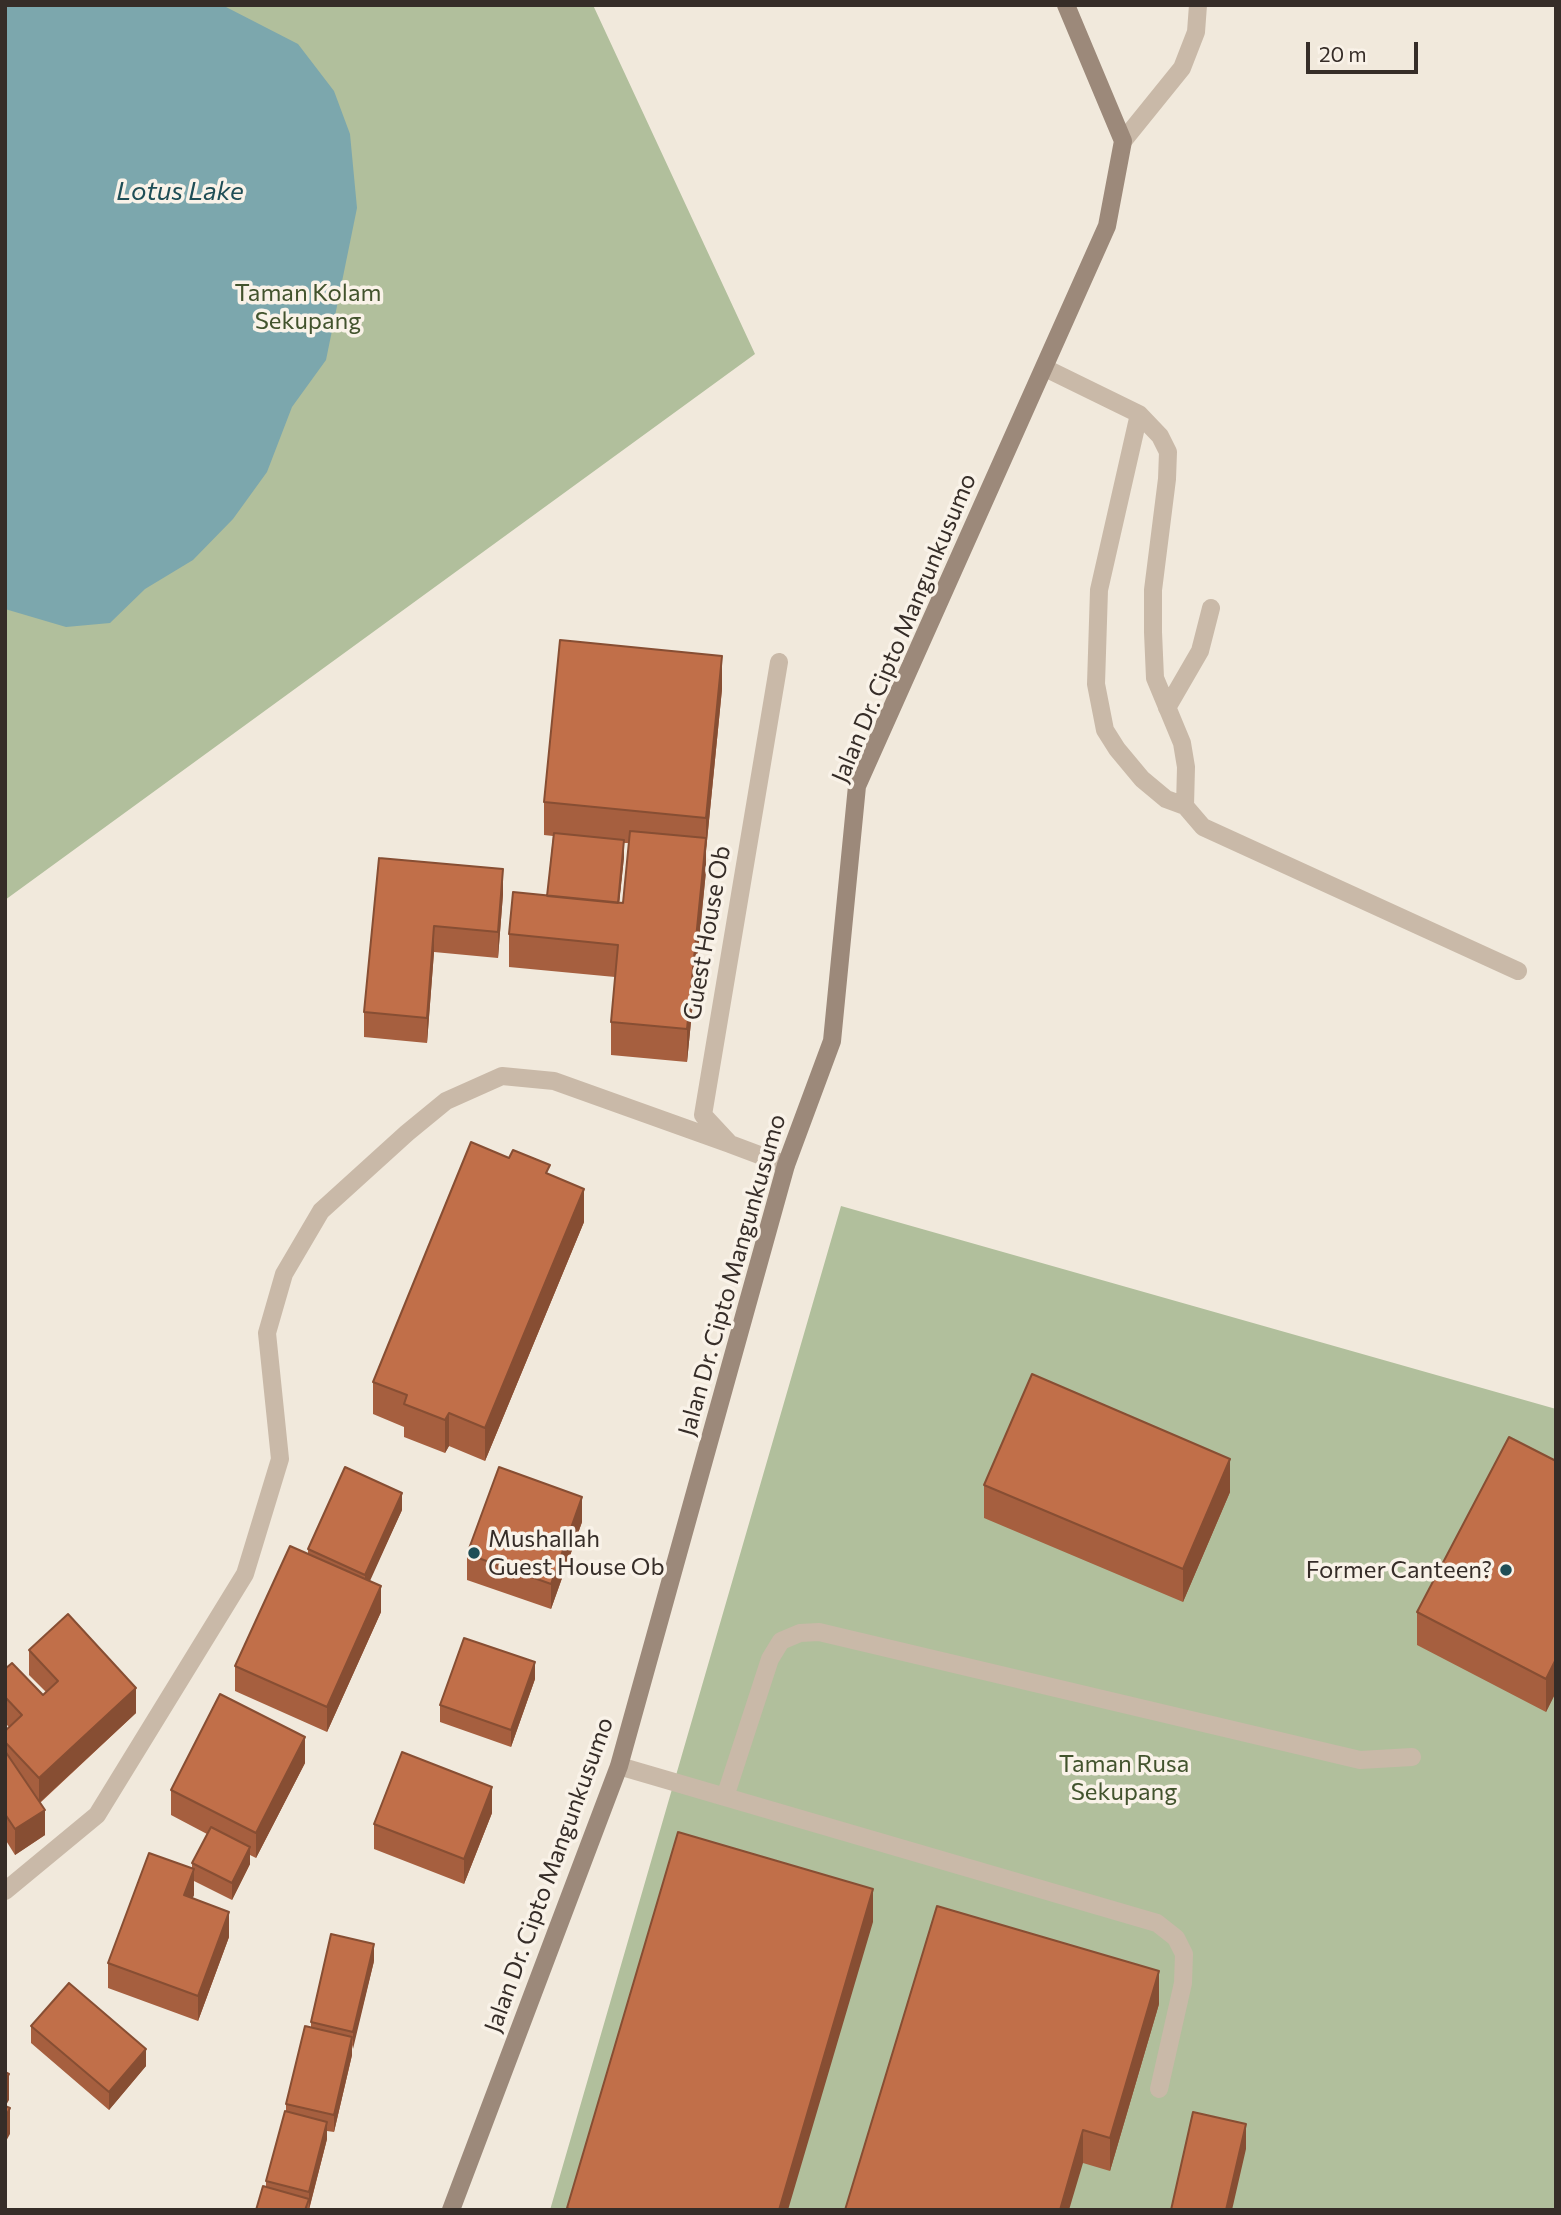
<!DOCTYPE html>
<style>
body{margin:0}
#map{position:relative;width:1561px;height:2215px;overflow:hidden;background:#f1e9dc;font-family:Commissioner,sans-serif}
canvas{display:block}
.frame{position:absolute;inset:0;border:7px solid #362d28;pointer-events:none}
.scale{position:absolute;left:1306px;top:42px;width:112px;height:32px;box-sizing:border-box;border:4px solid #362d28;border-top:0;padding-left:9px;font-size:21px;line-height:24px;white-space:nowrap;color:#362d28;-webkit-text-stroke:5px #f9f2e8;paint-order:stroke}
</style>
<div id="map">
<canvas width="1561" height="2215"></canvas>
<div class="frame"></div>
<div class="scale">20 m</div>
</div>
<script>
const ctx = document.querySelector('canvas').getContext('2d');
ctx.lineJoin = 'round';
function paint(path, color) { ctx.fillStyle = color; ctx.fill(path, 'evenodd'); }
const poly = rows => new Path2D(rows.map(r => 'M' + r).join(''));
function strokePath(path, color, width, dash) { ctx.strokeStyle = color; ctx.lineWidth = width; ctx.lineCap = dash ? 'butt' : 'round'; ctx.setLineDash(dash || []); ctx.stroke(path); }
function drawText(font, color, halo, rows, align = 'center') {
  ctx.font = font + ' Commissioner,sans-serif'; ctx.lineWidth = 7; ctx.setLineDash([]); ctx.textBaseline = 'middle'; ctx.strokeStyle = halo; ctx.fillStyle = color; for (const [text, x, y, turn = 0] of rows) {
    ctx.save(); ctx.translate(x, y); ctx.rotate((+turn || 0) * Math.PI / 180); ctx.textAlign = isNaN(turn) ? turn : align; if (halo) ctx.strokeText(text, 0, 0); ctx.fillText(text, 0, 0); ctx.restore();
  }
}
const green = poly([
 [5,5,593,5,755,354,5,900],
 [841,1206,1556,1409,1556,2210,550,2210]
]);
const water = poly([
 [5,5,226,7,298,44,334,91,350,134,357,208,326,360,292,407,267,472,233,519,193,560,145,589,110,623,66,627,5,609]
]);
const lane = poly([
 [1123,141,1182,68,1196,32,1198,5],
 [1045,368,1139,414,1160,436,1168,452,1167,479,1153,590,1153,632,1155,678,1182,743,1186,767,1185,806,1203,827,1518,971],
 [1139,414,1099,590,1096,684,1105,730,1117,749,1142,779,1166,799,1185,806],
 [1167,708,1200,651,1211,608],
 [619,1766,1157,1923,1176,1938,1184,1954,1183,1983,1159,2089],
 [725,1797,770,1659,781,1641,800,1633,819,1632,1360,1760,1412,1757]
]);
const street = poly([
 [779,662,703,1115,730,1144,786,1165],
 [5,1891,97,1815,245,1574,280,1459,267,1333,284,1274,321,1211,407,1133,446,1101,502,1076,554,1081,730,1144]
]);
const secondary = poly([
 [451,2210,619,1766,786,1165,832,1041,857,786,1107,226,1123,141,1066,5]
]);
const wall = poly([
 [722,689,706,851,706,871,687,1062,611,1055,611,1022,615,977,509,967,509,934,547,896,553,836,544,835,544,802],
 [624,843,629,843,623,903,619,903,624,857],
 [379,858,503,894,498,958,434,952,427,1043,364,1037,364,1012],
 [550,1175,584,1222,485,1461,449,1446,445,1453,404,1437,404,1427,373,1414,373,1382],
 [1556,1461,1556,1692,1546,1712,1417,1645,1417,1612],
 [984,1485,1230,1492,1183,1602,984,1518],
 [402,1510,369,1581,381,1612,327,1732,235,1691,235,1666,308,1554,308,1549],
 [582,1522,551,1609,467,1580,467,1554],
 [29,1650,136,1713,40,1803,45,1835,15,1855,5,1839,5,1731,9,1727,5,1723,5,1669,43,1695,46,1692,29,1675],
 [535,1679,511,1747,440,1722,440,1705],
 [305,1763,256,1858,250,1855,250,1864,232,1900,194,1881,194,1895,192,1898,229,1937,198,2021,108,1988,108,1963,192,1869,192,1863,207,1834,171,1815,171,1790],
 [492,1813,464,1884,374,1849,374,1824],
 [374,1961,352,2049,352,2055,334,2132,327,2131,327,2139,309,2210,266,2187,266,2181,286,2112,286,2104,311,2028,311,2022],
 [1159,2004,1110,2171,1083,2163,845,2210],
 [31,2026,146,2066,109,2110,31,2043]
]);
const shadedWall = poly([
 [722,656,722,689,706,851,706,818],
 [706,838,706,871,687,1062,687,1029],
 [624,840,624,857,617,924,617,907],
 [503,869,503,894,498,958,498,932],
 [434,926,434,952,427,1043,427,1018],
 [584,1189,584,1222,485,1461,485,1428],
 [449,1413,449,1446,445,1453,445,1420],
 [1230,1459,1230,1492,1183,1602,1183,1569],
 [402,1493,402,1510,365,1592,365,1575],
 [582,1497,582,1522,551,1609,551,1584],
 [381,1586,381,1612,327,1732,327,1707],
 [1556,1659,1556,1692,1546,1712,1546,1679],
 [535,1662,535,1679,511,1747,511,1730],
 [136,1688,136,1713,39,1803,39,1778],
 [305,1737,305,1763,256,1858,256,1833],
 [492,1787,492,1813,464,1884,464,1859],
 [45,1810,45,1835,15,1855,15,1829],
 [250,1847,250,1864,232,1900,232,1883],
 [194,1869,194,1895,184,1921,184,1895],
 [873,1889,873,1922,788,2210,779,2210],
 [229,1912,229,1937,198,2021,198,1996],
 [374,1944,374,1961,353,2049,353,2032],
 [1159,1971,1159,2004,1110,2171,1110,2138],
 [352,2037,352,2055,334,2132,334,2115],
 [146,2049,146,2066,109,2110,109,2092],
 [9,2074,9,2100,5,2107,5,2081],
 [10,2108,10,2134,5,2143,5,2118],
 [327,2122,327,2139,309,2209,309,2192],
 [1246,2124,1246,2149,1232,2210,1226,2210],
 [1083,2130,1083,2163,1069,2210,1060,2210]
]);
const building = poly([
 [560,640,722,656,706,818,544,802,560,640],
 [630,831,706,838,687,1029,611,1022,618,945,509,934,513,892,623,903,630,831],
 [554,833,624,840,618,903,547,896,554,833],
 [379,858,503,869,498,932,434,926,427,1018,364,1012,379,858],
 [471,1142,509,1158,513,1150,550,1165,546,1173,584,1189,485,1428,449,1413,445,1420,404,1404,407,1395,373,1382,471,1142],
 [1032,1374,1230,1459,1183,1569,984,1485,1032,1374],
 [1509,1437,1556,1461,1556,1659,1546,1679,1417,1612,1509,1437],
 [345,1467,402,1493,365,1575,308,1549,345,1467],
 [499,1467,582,1497,551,1584,467,1554,499,1467],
 [290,1546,381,1586,327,1707,235,1666,290,1546],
 [68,1614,136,1688,39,1778,5,1742,5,1731,22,1715,5,1697,5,1669,12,1663,43,1695,58,1681,29,1650,68,1614],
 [464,1638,535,1662,511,1730,440,1705,464,1638],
 [220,1694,305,1737,256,1833,171,1790,220,1694],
 [5,1751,45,1810,15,1829,5,1814,5,1751],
 [402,1752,492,1787,464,1859,374,1824,402,1752],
 [211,1827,250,1847,232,1883,192,1863,211,1827],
 [678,1832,873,1889,779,2210,571,2210,567,2208,678,1832],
 [149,1853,194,1869,184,1895,229,1912,198,1996,108,1963,149,1853],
 [937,1906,1159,1971,1110,2138,1083,2130,1060,2210,845,2210,937,1906],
 [331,1934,374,1944,353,2032,311,2022,331,1934],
 [69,1983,146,2049,109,2092,31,2026,69,1983],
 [305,2026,352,2037,334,2115,286,2104,305,2026],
 [5,2072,9,2074,5,2081,5,2072],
 [5,2106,10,2108,5,2118,5,2106],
 [285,2111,327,2122,309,2192,266,2181,285,2111],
 [1193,2112,1246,2124,1226,2210,1171,2210,1193,2112],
 [263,2186,309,2199,305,2210,256,2210,263,2186]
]);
const markers = [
 [474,1553,7,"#1f4e56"],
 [1506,1570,7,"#1f4e56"]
];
const parkNames = [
 ["Taman Kolam",308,293],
 ["Sekupang",308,321],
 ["Taman Rusa",1124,1764],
 ["Sekupang",1124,1792]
];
const streetNames = [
 ["Jalan Dr. Cipto Mangunkusumo",904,628,-67],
 ["Guest House Ob",707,933,-80],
 ["Jalan Dr. Cipto Mangunkusumo",732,1275,-74],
 ["Jalan Dr. Cipto Mangunkusumo",549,1875,-70]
];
const poiNames = [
 ["Mushallah",488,1539],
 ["Guest House Ob",488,1567],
 ["Former Canteen?",1492,1570,"right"]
];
const waterNames = [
 ["Lotus Lake",180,191]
];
paint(green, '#b1bf9c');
paint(water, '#7ca7ad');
strokePath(lane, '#c9b9a8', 18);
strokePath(street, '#c9b9a8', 18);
strokePath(secondary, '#9c897a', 18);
paint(wall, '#a65f3f');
paint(shadedWall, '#874e33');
paint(building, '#c16f49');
strokePath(building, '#874e33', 2);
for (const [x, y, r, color] of markers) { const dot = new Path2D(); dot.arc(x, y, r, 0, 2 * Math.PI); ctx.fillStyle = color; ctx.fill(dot); strokePath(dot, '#f9f2e8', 2.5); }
drawText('24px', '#42532d', '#f9f2e8', parkNames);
drawText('24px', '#362d28', '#f9f2e8', streetNames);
drawText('24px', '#362d28', '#f9f2e8', poiNames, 'left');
drawText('italic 26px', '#1f4e56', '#f9f2e8', waterNames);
</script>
